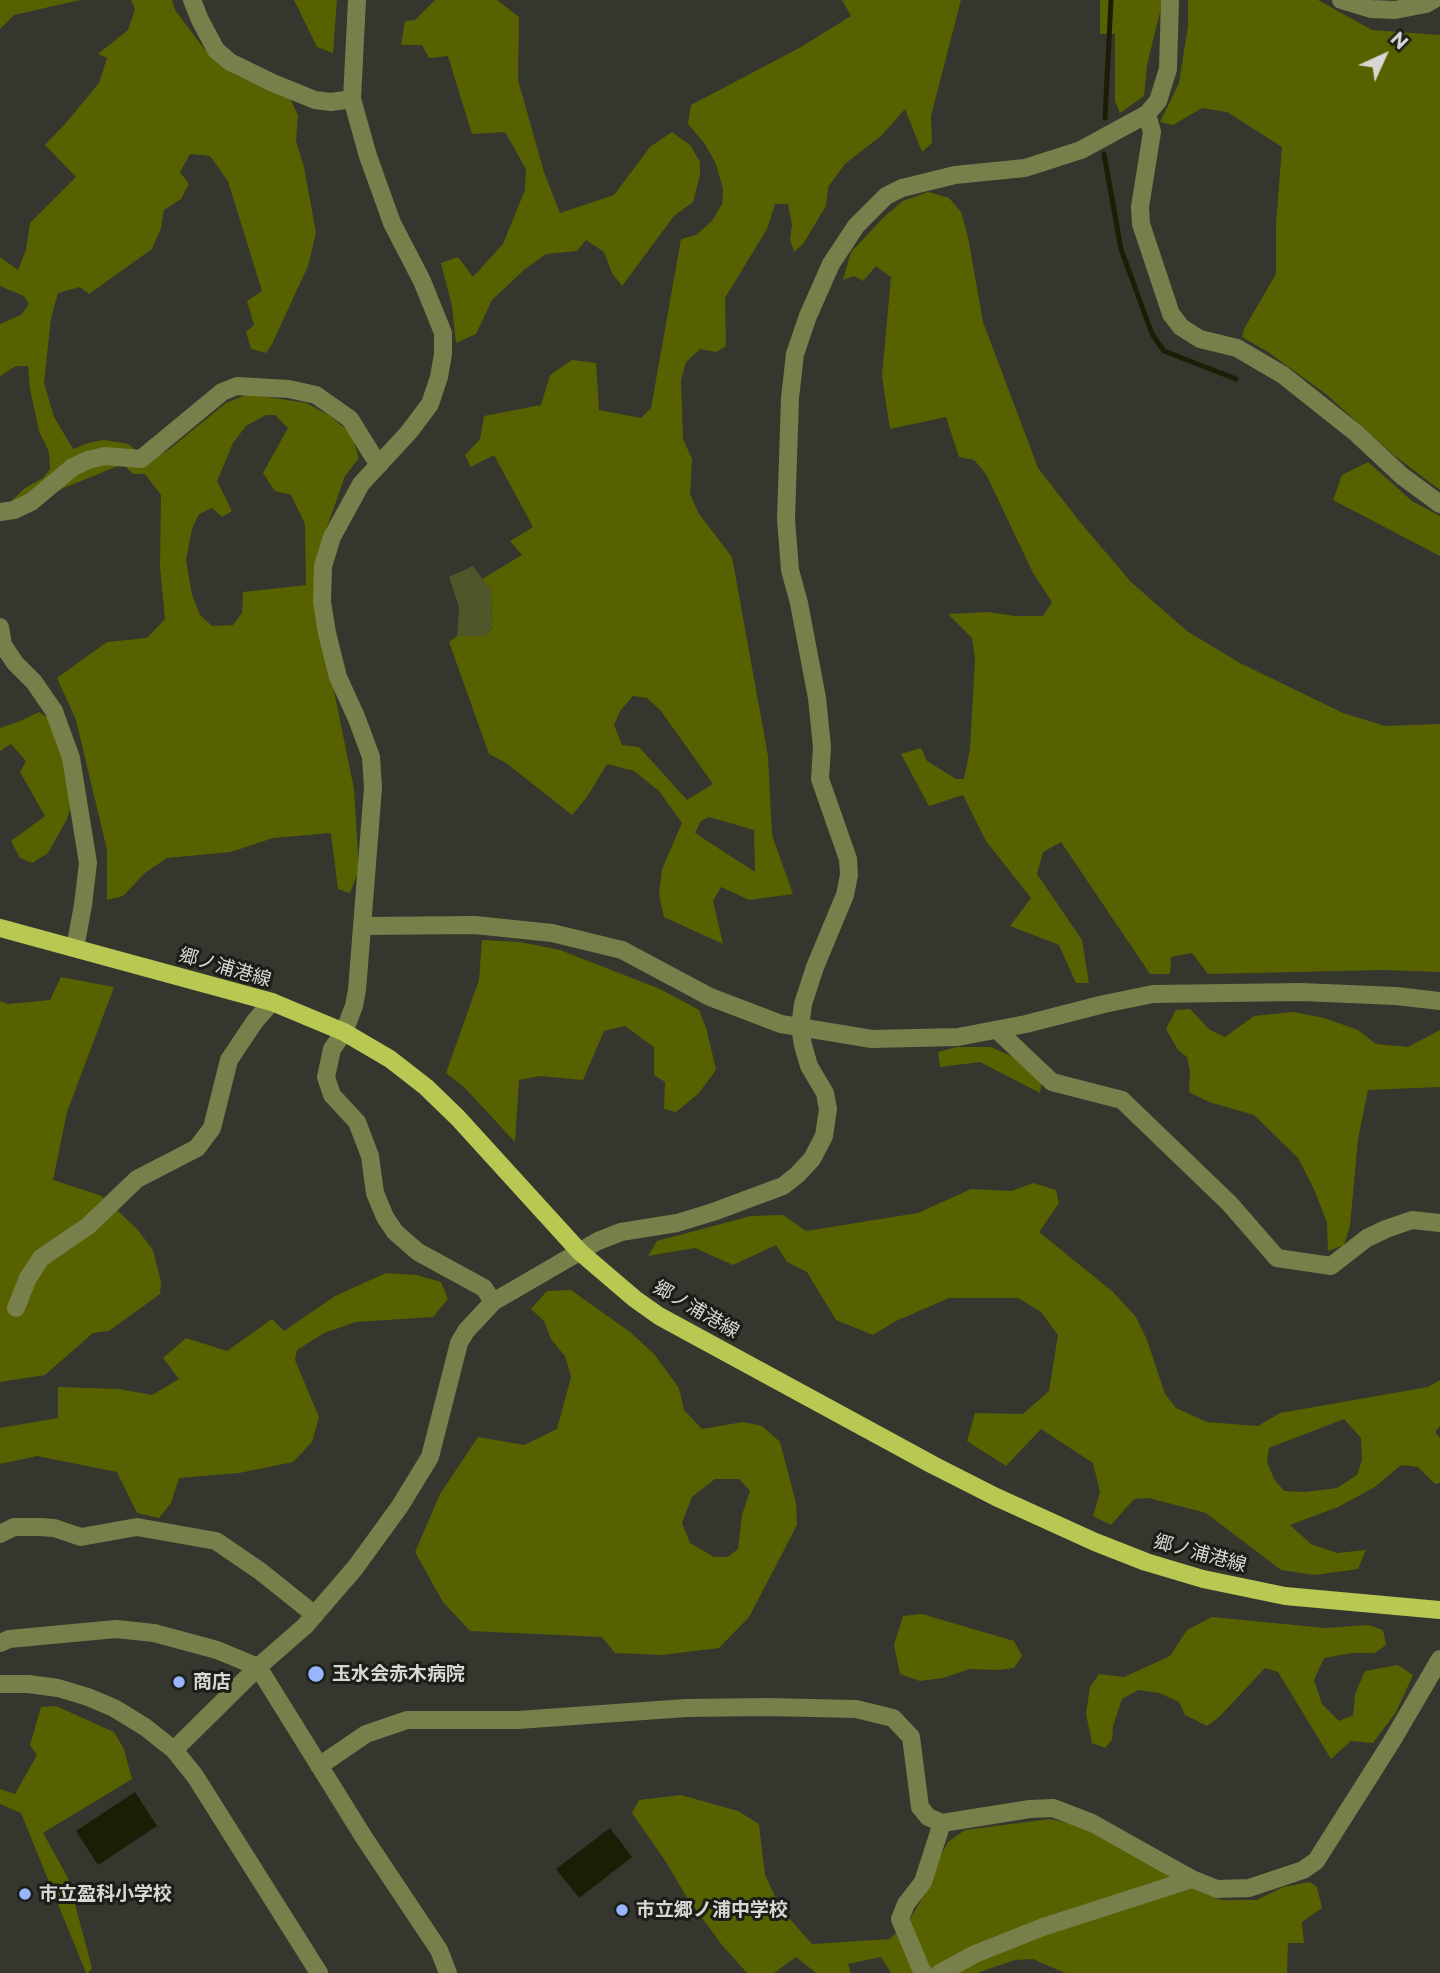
<!DOCTYPE html>
<meta charset="utf-8">
<style>
body{margin:0}
#map{position:relative;width:1440px;height:1973px;overflow:hidden;background:#35362e;font-family:Montserrat,sans-serif}
canvas{display:block}
.north{position:absolute;left:1349px;top:21px;width:70px;height:70px;-webkit-text-stroke:5px #1c1d19;paint-order:stroke;rotate:45deg;font-size:19px;font-weight:700;line-height:28px;text-align:center;color:#d7d8d3}
.north::after{content:'';display:block;margin:auto;width:24px;height:32px;background:#d7d8d3;clip-path:polygon(50% 0,100% 100%,50% 72%,0 100%)}
</style>
<div id="map">
<canvas width="1440" height="1973"></canvas>
<div class="north">N</div>
</div>
<script>
const ctx = document.querySelector('canvas').getContext('2d');
ctx.lineJoin = 'round';
function paint(path, color) { ctx.fillStyle = color; ctx.fill(path, 'evenodd'); }
const poly = rows => new Path2D(rows.map(r => 'M' + r).join(''));
function strokePath(path, color, width, dash) { ctx.strokeStyle = color; ctx.lineWidth = width; ctx.lineCap = dash ? 'butt' : 'round'; ctx.setLineDash(dash || []); ctx.stroke(path); }
function drawText(font, color, halo, rows, align = 'center') {
  ctx.font = font + ' Montserrat,"Noto Sans JP",sans-serif'; ctx.lineWidth = 6; ctx.setLineDash([]); ctx.textBaseline = 'middle'; ctx.strokeStyle = halo; ctx.fillStyle = color; for (const [text, x, y, turn = 0] of rows) {
    ctx.save(); ctx.translate(x, y); ctx.rotate((+turn || 0) * Math.PI / 180); ctx.textAlign = isNaN(turn) ? turn : align; if (halo) ctx.strokeText(text, 0, 0); ctx.fillText(text, 0, 0); ctx.restore();
  }
}
const green = poly([
 [473,566,491,590,492,627,485,636,457,636,459,607,449,577]
]);
const forest = poly([
 [0,0,80,0,14,15,0,29],
 [131,0,172,0,175,10,206,51,235,75,290,99,298,115,296,141,304,167,316,233,308,266,272,344,266,353,251,349,246,332,254,325,247,301,262,291,228,181,210,156,190,154,180,172,189,184,181,199,164,210,161,228,152,249,89,294,80,287,58,293,51,318,44,383,54,417,73,449,88,443,104,440,128,444,150,461,171,448,226,403,248,394,306,403,330,416,351,433,359,458,345,476,319,550,315,592,318,631,332,681,354,789,359,870,350,893,338,889,331,833,273,838,231,852,167,858,145,873,123,896,107,900,107,850,76,720,57,678,107,642,147,638,165,619,160,567,161,495,145,474,133,474,123,464,54,492,10,502,25,488,43,478,50,469,49,452,39,431,30,389,28,366,16,366,0,376,0,324,21,315,29,304,24,296,0,286,0,257,18,270,26,250,30,223,76,177,45,145,65,124,99,83,107,58,98,54,128,30,135,9],
 [266,415,275,415,288,428,263,473,275,491,291,495,305,524,306,585,243,592,242,613,233,625,212,626,200,615,192,595,186,560,192,529,199,514,212,508,222,517,232,511,217,481,233,443,246,426],
 [294,0,337,0,333,53,317,47],
 [435,0,497,0,519,17,518,80,544,172,560,213,614,195,650,147,672,132,690,145,700,162,700,175,693,202,674,216,622,286,612,273,604,252,586,240,577,251,546,254,525,269,492,300,476,334,456,343,452,306,441,263,458,257,473,277,503,244,525,190,526,169,505,132,472,134,448,56,429,58,422,45,401,45,405,21,415,20],
 [842,0,961,0,931,116,932,143,922,152,905,109,882,135,845,164,828,187,826,206,803,244,794,252,790,239,792,225,788,204,775,204,767,229,725,298,726,346,716,352,700,349,686,362,681,380,683,439,692,459,690,494,699,514,732,557,768,756,772,835,793,894,749,900,721,887,713,901,723,944,664,917,659,894,662,869,682,823,659,791,634,771,607,764,587,797,572,815,506,763,489,754,449,642,457,636,485,636,492,628,491,590,482,579,522,555,510,541,533,527,494,455,471,467,465,455,480,439,484,416,541,405,550,375,572,360,596,363,599,410,641,418,651,408,681,239,696,235,712,221,722,204,723,189,716,164,705,144,688,124,691,105,801,47,851,16],
 [633,696,647,698,661,711,713,784,687,800,639,747,622,745,614,725,620,711],
 [709,817,754,830,755,872,695,833,701,821],
 [1100,0,1163,0,1147,65,1144,96,1120,113,1115,101,1115,34,1100,34],
 [1188,0,1318,0,1372,30,1440,35,1440,490,1395,456,1326,394,1268,352,1242,337,1244,329,1276,274,1276,225,1282,147,1227,112,1202,108,1173,125,1160,122,1179,83,1188,26],
 [928,192,949,198,961,212,968,237,983,322,1038,468,1080,522,1131,582,1187,631,1240,663,1343,713,1385,726,1440,724,1440,972,1383,970,1208,974,1192,953,1171,957,1170,974,1150,974,1061,842,1043,852,1037,874,1082,940,1089,983,1076,983,1059,945,1010,926,1031,898,986,841,963,795,929,806,901,754,921,748,927,761,956,779,964,779,970,749,975,658,972,638,948,614,988,612,1015,616,1043,616,1052,602,1033,573,986,474,974,460,959,457,946,417,890,429,882,376,891,277,876,266,863,281,854,276,843,280,851,252,886,215,903,201],
 [1368,462,1412,501,1440,516,1440,556,1333,500,1342,475],
 [39,712,50,719,63,748,72,802,67,819,48,853,32,863,20,858,11,841,45,816,20,772,26,761,11,744,0,751,0,728,20,721],
 [482,940,520,942,560,950,660,989,699,1010,707,1031,716,1070,698,1094,676,1112,664,1109,665,1082,654,1075,654,1047,625,1026,604,1031,583,1080,540,1076,519,1080,515,1142,465,1088,446,1073,479,980],
 [61,977,114,987,67,1112,53,1180,102,1196,137,1229,153,1250,161,1282,160,1294,109,1331,93,1333,45,1375,0,1382,0,1001,8,1004,50,1000],
 [1190,1009,1210,1030,1225,1037,1254,1016,1294,1012,1324,1018,1358,1030,1376,1044,1408,1047,1440,1030,1440,1087,1368,1090,1358,1139,1350,1226,1344,1245,1328,1251,1327,1223,1314,1189,1298,1158,1254,1115,1209,1102,1189,1092,1190,1072,1187,1057,1178,1050,1166,1029,1176,1010],
 [957,1047,991,1047,1013,1057,1042,1081,1040,1093,980,1062,940,1067,938,1052],
 [1033,1183,1056,1190,1059,1203,1039,1232,1113,1292,1136,1317,1147,1340,1165,1394,1176,1408,1207,1422,1258,1426,1280,1413,1428,1387,1440,1380,1440,1426,1435,1432,1440,1438,1440,1483,1435,1484,1418,1467,1401,1465,1375,1487,1338,1507,1290,1525,1311,1544,1337,1553,1366,1550,1358,1569,1315,1575,1281,1570,1206,1513,1149,1498,1134,1499,1111,1525,1093,1516,1100,1492,1093,1463,1041,1429,1006,1466,967,1441,975,1413,1023,1414,1049,1391,1058,1335,1041,1312,1018,1298,949,1298,896,1321,873,1335,836,1320,807,1272,787,1262,776,1245,733,1265,695,1248,648,1256,657,1241,751,1216,783,1215,806,1231,918,1213,971,1189,1011,1191],
 [1344,1419,1361,1438,1362,1460,1357,1475,1337,1488,1305,1492,1284,1491,1274,1479,1267,1462,1269,1448],
 [386,1273,416,1275,441,1282,448,1299,433,1317,356,1322,324,1333,297,1350,295,1360,319,1417,312,1442,293,1462,239,1473,179,1478,171,1503,159,1518,137,1513,117,1472,37,1456,0,1464,0,1428,58,1418,58,1387,119,1389,152,1395,179,1379,163,1358,186,1338,227,1351,272,1319,284,1331,335,1296],
 [571,1290,630,1332,654,1354,679,1388,684,1410,702,1429,743,1422,762,1426,780,1442,796,1503,797,1525,749,1617,719,1648,662,1655,615,1653,602,1637,470,1631,443,1602,415,1552,440,1494,478,1437,524,1445,557,1429,571,1377,565,1356,551,1339,544,1321,531,1309,547,1291],
 [715,1479,739,1479,750,1491,742,1515,738,1549,728,1557,714,1557,690,1543,682,1523,692,1497],
 [922,1614,1014,1641,1022,1656,1014,1668,997,1670,970,1669,943,1678,920,1681,900,1674,894,1645,903,1616],
 [1212,1617,1325,1628,1368,1625,1383,1630,1386,1645,1375,1653,1352,1653,1324,1658,1314,1680,1322,1704,1339,1721,1353,1715,1355,1694,1365,1671,1398,1665,1413,1675,1396,1712,1373,1743,1351,1741,1331,1759,1278,1672,1265,1668,1220,1716,1207,1726,1185,1715,1179,1702,1159,1693,1138,1690,1122,1699,1113,1726,1112,1740,1105,1748,1092,1743,1086,1714,1090,1687,1099,1674,1124,1677,1170,1656,1187,1630],
 [56,1706,114,1732,124,1749,132,1779,43,1833,68,1878,92,1968,88,1973,86,1973,21,1813,0,1804,0,1789,15,1794,37,1755,30,1745,41,1707],
 [681,1795,738,1811,759,1824,765,1875,781,1909,812,1944,890,1939,910,1919,930,1885,937,1863,948,1842,965,1830,1050,1819,1079,1826,1198,1891,1221,1900,1257,1900,1283,1887,1310,1882,1317,1887,1322,1908,1302,1922,1304,1943,1288,1943,1287,1973,1065,1973,1033,1959,1015,1960,977,1973,891,1973,881,1957,848,1964,851,1973,816,1973,796,1957,774,1973,747,1973,722,1945,686,1896,666,1862,632,1813,639,1800]
]);
const water = poly([
 [135,1792,157,1826,98,1865,76,1831],
 [610,1828,632,1857,579,1898,556,1869]
]);
const stream = poly([
 [1105,118,1111,0],
 [1104,154,1121,249,1152,334,1164,351,1236,379]
]);
const minor = poly([
 [192,0,200,20,216,50,230,62,273,83,315,100,331,102,352,99],
 [357,0,352,99,368,156,392,223,422,281,443,333,443,354,439,377,430,404,409,432,361,484,332,537,323,566,322,602,327,633,338,677,357,719,371,757,373,788,357,990,354,1006,344,1032,332,1049,326,1077,332,1095,357,1122,370,1156,375,1193,385,1217,395,1232,418,1252,484,1288,493,1302],
 [1341,0,1371,9,1395,10,1426,4,1433,0],
 [1147,114,1152,132,1140,207,1141,224,1171,314,1181,327,1200,339,1237,348,1283,375,1356,433,1402,476,1440,504],
 [0,512,14,510,31,502,73,467,88,460,105,456,141,459,222,392,237,386,289,389,316,395,350,419,373,456,380,464],
 [0,627,3,645,15,663,34,682,54,711,71,758,88,863,83,905,75,948],
 [363,926,475,925,552,933,622,950,710,997,781,1024,872,1039,958,1037,1026,1024,1104,1004,1153,994,1301,992,1396,996,1440,1001],
 [997,1030,1052,1082,1122,1100,1230,1204,1277,1258,1331,1266,1367,1238,1386,1229,1412,1220,1440,1223],
 [16,1308,28,1278,41,1258,88,1226,137,1179,197,1148,212,1128,229,1060,255,1021,272,1002],
 [0,1534,14,1527,40,1527,54,1528,81,1537,137,1527,216,1541,260,1571,315,1615],
 [0,1643,9,1639,116,1629,154,1633,217,1650,258,1667,363,1836,439,1950,448,1973],
 [0,1684,28,1684,58,1688,88,1697,114,1708,145,1727,174,1750,195,1776,319,1973],
 [174,1750,258,1667,305,1626,355,1568,400,1506,430,1457,459,1343,466,1331,493,1302,598,1241,621,1232,677,1223,713,1212,783,1186,797,1175,812,1159,824,1136,828,1109,825,1093,809,1066,803,1045,800,1027,803,1004,815,967,845,895,849,875,848,859,820,779,822,747,817,698,799,603,790,570,786,519,790,398,795,354,808,316,831,264,856,226,886,196,902,188,955,175,1025,168,1081,150,1147,114,1158,101,1168,69,1170,0],
 [319,1766,366,1734,407,1720,518,1720,686,1708,767,1707,856,1709,893,1718,911,1737,920,1807,928,1817,942,1823,1030,1809,1053,1808,1092,1823,1192,1879,1217,1889,1249,1888,1303,1870,1316,1861,1392,1741,1440,1659],
 [924,1973,921,1969,900,1919,906,1904,923,1882,942,1823],
 [940,1973,975,1954,1043,1927,1192,1879]
]);
const major = poly([
 [0,928,272,1002,344,1032,390,1059,426,1087,458,1118,580,1252,635,1299,659,1316,933,1465,996,1497,1095,1542,1146,1562,1203,1579,1285,1596,1440,1610]
]);
const markers = [
 [316,1674,9,"#97b6fd"],
 [179,1682,7,"#97b6fd"],
 [25,1894,7,"#97b6fd"],
 [622,1910,7,"#97b6fd"]
];
const streetNames = [
 ["郷ノ浦港線",225,968,16],
 ["郷ノ浦港線",696,1310,30],
 ["郷ノ浦港線",1200,1554,15]
];
const poiNames = [
 ["玉水会赤木病院",332,1674],
 ["商店",193,1682],
 ["市立盈科小学校",39,1894],
 ["市立郷ノ浦中学校",636,1910]
];
paint(green, '#4f5629');
paint(forest, '#586100');
paint(water, '#1b1e04');
strokePath(stream, '#1b1e04', 5);
strokePath(minor, '#777f4a', 18);
strokePath(major, '#b9c852', 18);
for (const [x, y, r, color] of markers) { const dot = new Path2D(); dot.arc(x, y, r, 0, 2 * Math.PI); ctx.fillStyle = color; ctx.fill(dot); strokePath(dot, '#1c1d19', 2.5); }
drawText('19px', '#d7d8d3', '#1c1d19', streetNames);
drawText('bold 19px', '#d7d8d3', '#1c1d19', poiNames, 'left');
</script>
